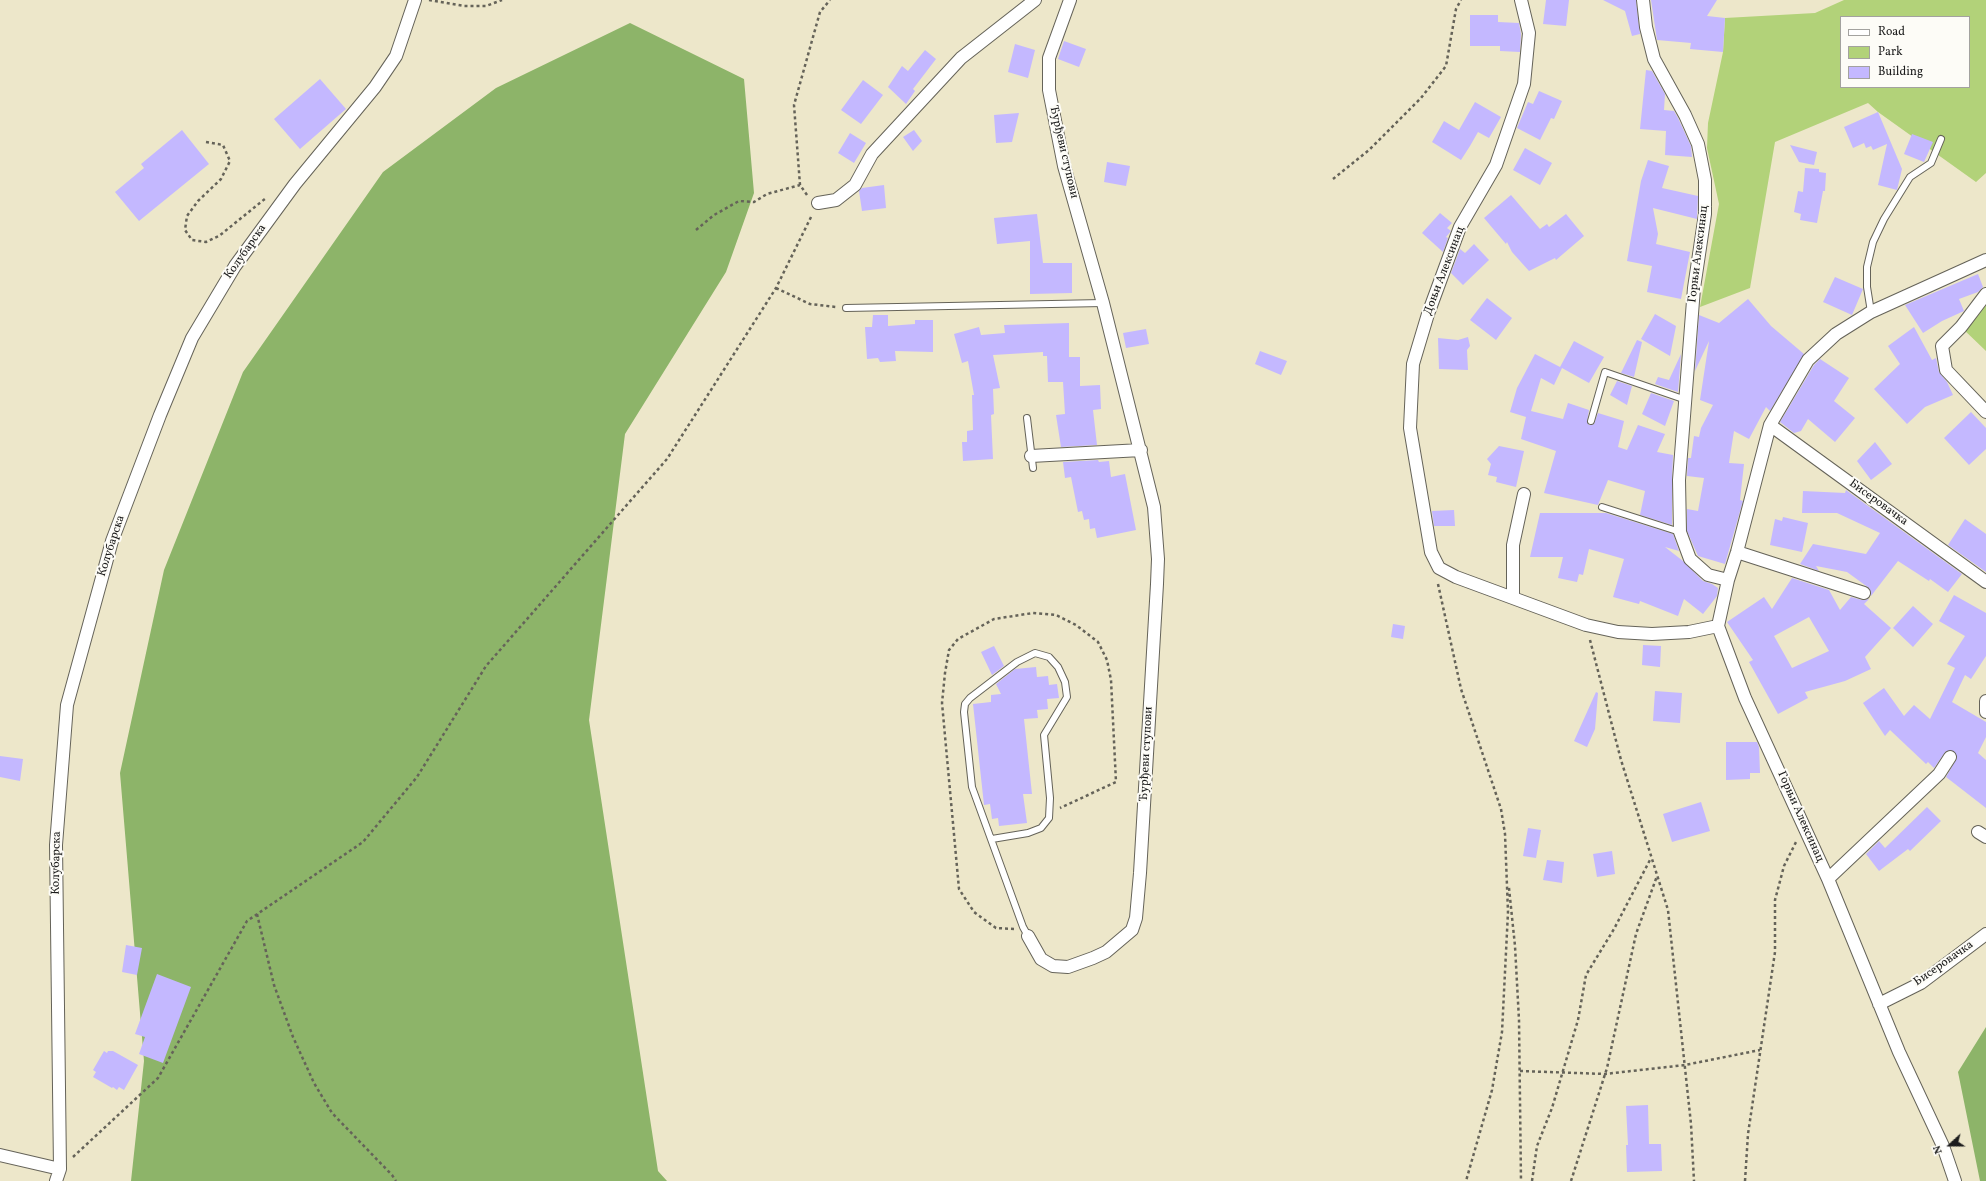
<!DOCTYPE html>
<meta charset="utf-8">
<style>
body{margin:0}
#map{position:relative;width:1986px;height:1181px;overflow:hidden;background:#ede7ca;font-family:Vollkorn,serif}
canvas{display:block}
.legend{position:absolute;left:1840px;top:16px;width:130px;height:72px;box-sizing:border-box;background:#fdfcf7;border:1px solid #a3a29f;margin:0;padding:5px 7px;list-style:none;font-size:12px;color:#1c1c1c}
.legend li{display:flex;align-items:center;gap:8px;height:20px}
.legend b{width:20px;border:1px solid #a3a29f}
.north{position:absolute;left:1930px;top:1125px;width:40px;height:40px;-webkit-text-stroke:3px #fdfcf7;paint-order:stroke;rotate:249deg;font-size:11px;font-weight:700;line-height:16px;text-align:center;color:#1c1c1c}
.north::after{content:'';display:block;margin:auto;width:14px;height:18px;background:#1c1c1c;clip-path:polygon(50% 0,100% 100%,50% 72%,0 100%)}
</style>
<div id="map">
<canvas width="1986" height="1181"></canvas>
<ul class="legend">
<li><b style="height:5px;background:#fff"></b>Road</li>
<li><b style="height:11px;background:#b2d279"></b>Park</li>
<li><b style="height:11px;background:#c4b8ff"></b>Building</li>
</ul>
<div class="north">N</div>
</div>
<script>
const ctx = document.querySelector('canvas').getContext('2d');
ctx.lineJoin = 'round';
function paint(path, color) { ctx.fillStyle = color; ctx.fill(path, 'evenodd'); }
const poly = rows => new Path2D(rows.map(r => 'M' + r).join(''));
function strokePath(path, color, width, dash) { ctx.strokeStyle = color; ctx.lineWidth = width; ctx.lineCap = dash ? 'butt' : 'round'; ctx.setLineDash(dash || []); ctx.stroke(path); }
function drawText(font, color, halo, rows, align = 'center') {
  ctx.font = font + ' Vollkorn,serif'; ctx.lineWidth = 4; ctx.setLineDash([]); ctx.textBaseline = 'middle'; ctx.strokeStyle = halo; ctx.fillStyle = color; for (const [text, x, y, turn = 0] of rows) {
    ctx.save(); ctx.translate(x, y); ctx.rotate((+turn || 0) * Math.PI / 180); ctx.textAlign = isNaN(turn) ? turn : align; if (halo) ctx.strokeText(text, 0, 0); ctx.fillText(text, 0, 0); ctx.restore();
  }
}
const green = poly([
 [1844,0,1986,0,1986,173,1976,182,1878,112,1868,103,1775,142,1750,288,1700,307,1719,204,1707,148,1708,123,1723,52,1725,18,1815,13],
 [1841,17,1969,17,1969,87,1841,87],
 [1986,294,1986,351,1961,327]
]);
const forest = poly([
 [630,23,744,79,754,193,726,272,625,434,589,720,658,1171,667,1181,131,1181,144,1061,120,773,164,570,243,372,383,172,496,88],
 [1986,1027,1986,1181,1980,1181,1958,1072]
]);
const building = poly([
 [1546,0,1569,0,1566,26,1543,24],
 [1603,0,1636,0,1640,34,1632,36,1625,11],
 [1651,0,1717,0,1707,16,1725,18,1723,52,1690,49,1691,43,1657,40],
 [1470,15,1498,15,1498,22,1519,23,1521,34,1520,52,1500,51,1500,46,1470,46],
 [1064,41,1086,49,1079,67,1058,59],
 [1015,44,1035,50,1028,78,1008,72],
 [925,50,936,59,913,89,915,91,906,104,888,87,902,66,908,71],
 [1646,70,1652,71,1665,94,1664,110,1674,111,1678,118,1691,146,1692,157,1665,155,1666,131,1640,129],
 [320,79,346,109,300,149,274,119],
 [863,80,883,95,861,124,841,110],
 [1539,91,1562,101,1554,119,1551,118,1540,140,1517,128,1528,102,1533,104],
 [1475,102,1501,117,1489,138,1478,132,1470,146,1468,144,1470,146,1461,160,1432,142,1444,121,1459,130],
 [1878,112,1902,169,1897,190,1878,185,1887,144,1873,150,1871,146,1866,148,1864,143,1853,148,1844,127],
 [1019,113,1012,142,996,143,994,115],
 [182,130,209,164,139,221,115,192,144,168,141,164],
 [914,130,922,141,913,151,903,137],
 [850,133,866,143,854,163,838,153],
 [1912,134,1933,142,1924,162,1904,154],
 [1790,145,1817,152,1814,165,1799,162],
 [1525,148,1552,163,1540,185,1513,170],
 [1648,160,1669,166,1662,188,1698,196,1697,219,1653,208,1658,234,1656,244,1690,252,1681,299,1647,292,1652,266,1627,261,1641,181],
 [1107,162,1130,166,1126,186,1104,182],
 [1805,168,1819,169,1819,172,1826,173,1825,191,1823,191,1817,223,1800,220,1801,214,1794,212,1798,191,1803,192],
 [884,185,886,208,862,211,859,191,862,188],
 [1511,195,1540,229,1547,224,1549,227,1566,214,1584,236,1556,260,1555,258,1529,271,1512,252,1507,242,1506,244,1484,218],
 [1440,213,1452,223,1447,228,1451,231,1446,237,1448,238,1443,252,1422,233],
 [1037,214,1043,263,1072,263,1072,293,1030,294,1030,241,997,244,994,218],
 [1474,244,1489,260,1463,285,1451,273,1460,249,1465,253],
 [1978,274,1983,287,1978,292,1959,299,1964,311,1942,321,1923,333,1905,305],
 [1835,277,1863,289,1852,315,1823,302],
 [1487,298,1512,318,1496,340,1470,320],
 [1748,299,1771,326,1804,354,1770,411,1766,407,1749,439,1734,431,1729,463,1744,464,1740,500,1743,501,1725,564,1698,556,1687,531,1687,509,1698,511,1704,478,1687,476,1688,458,1691,458,1694,436,1699,437,1701,428,1713,405,1700,400,1709,341,1695,371,1699,315,1719,323],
 [1655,314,1676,326,1670,356,1641,339],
 [873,315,888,315,888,326,915,324,915,320,933,320,933,352,895,351,896,361,880,362,878,358,867,359,865,327,872,327],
 [1069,323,1069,357,1080,357,1080,386,1100,385,1101,409,1093,410,1097,445,1061,447,1056,415,1065,414,1063,382,1048,382,1047,356,1043,356,1043,352,993,355,1000,388,993,389,994,414,991,415,993,459,963,461,962,442,967,442,967,431,973,430,972,395,974,395,968,361,962,363,954,334,979,327,981,335,1005,333,1004,325],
 [1914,327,1932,360,1936,358,1939,372,1947,382,1953,395,1925,407,1907,424,1874,389,1900,364,1888,346],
 [1146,329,1149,344,1126,348,1123,333],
 [1468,337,1470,346,1467,350,1468,370,1439,369,1438,338,1458,340],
 [1637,340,1642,342,1634,377,1621,373],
 [1574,341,1604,357,1589,383,1562,368,1554,385,1541,378,1531,411,1563,419,1568,403,1589,410,1587,422,1589,425,1594,424,1598,413,1624,421,1618,447,1627,450,1638,425,1665,434,1657,452,1673,455,1672,480,1672,525,1640,515,1645,491,1608,480,1598,505,1544,493,1556,451,1521,439,1526,417,1510,412,1517,388,1535,354,1560,367],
 [1260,351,1287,361,1281,375,1255,364],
 [1681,354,1678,392,1655,384,1658,377,1669,380],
 [1820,359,1849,378,1834,401,1855,418,1835,442,1808,419,1801,431,1794,433,1780,422,1814,365],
 [1617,381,1632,386,1627,405,1610,395],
 [1651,393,1674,401,1665,426,1642,414],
 [1971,412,1986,428,1986,449,1969,465,1944,438],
 [1875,442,1892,464,1871,480,1857,461],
 [1499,446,1524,451,1516,487,1496,482,1497,477,1488,475,1491,464,1487,459],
 [1098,460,1099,462,1109,461,1111,477,1125,474,1136,530,1097,538,1095,528,1090,529,1089,519,1084,520,1082,511,1078,512,1071,477,1065,478,1063,462],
 [1846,490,1962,574,1948,592,1930,579,1929,581,1898,561,1871,596,1871,592,1869,588,1847,572,1816,566,1819,571,1800,564,1813,544,1866,554,1880,533,1837,513,1802,513,1803,491,1845,493],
 [1454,510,1455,526,1434,526,1432,511],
 [1540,513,1606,513,1673,534,1679,551,1665,547,1683,561,1703,581,1712,584,1718,588,1717,596,1703,614,1684,599,1678,616,1640,601,1639,604,1613,597,1624,559,1589,549,1583,575,1579,574,1577,582,1558,578,1563,557,1530,557],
 [1783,517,1808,523,1802,552,1770,545,1775,519,1782,521],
 [1965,519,1986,534,1986,572,1948,545],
 [1792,578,1829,590,1840,610,1851,597,1862,600,1869,599,1864,604,1891,628,1865,657,1871,669,1845,681,1805,692,1808,698,1778,714,1749,662,1753,660,1727,622,1764,597,1772,609],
 [1809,617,1829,651,1792,668,1774,636],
 [1954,595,1986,613,1986,656,1971,679,1965,675,1952,702,1986,722,1986,737,1978,753,1986,760,1986,808,1946,777,1957,758,1954,751,1946,751,1934,768,1928,762,1926,764,1890,730,1885,736,1863,703,1884,688,1904,716,1914,705,1930,719,1955,668,1947,664,1965,636,1939,621],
 [1913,606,1933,624,1913,647,1893,628],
 [1393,624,1405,626,1403,639,1391,637],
 [1643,645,1661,646,1660,667,1642,665],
 [994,646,1004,666,992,675,981,652],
 [1036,667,1037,677,1048,676,1049,685,1057,684,1059,698,1047,699,1048,709,1037,710,1038,718,1024,719,1032,794,1023,794,1027,823,999,826,998,818,992,819,990,804,984,805,973,704,991,702,991,695,1001,694,996,684,1015,669],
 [1655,691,1682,693,1680,723,1653,721],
 [1596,692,1598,693,1595,729,1587,747,1574,741],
 [1726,742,1757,742,1759,747,1760,773,1750,773,1750,779,1726,780],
 [0,756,23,759,20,781,0,777],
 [1701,802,1710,831,1672,842,1663,814],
 [1927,807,1941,821,1910,851,1908,849,1879,871,1866,854,1879,841,1885,848],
 [1528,828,1541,830,1536,858,1523,856],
 [1612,851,1615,874,1597,877,1593,854],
 [1547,860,1564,862,1562,883,1543,880],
 [126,945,142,948,137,975,122,972],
 [157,974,191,987,163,1063,139,1054,145,1037,135,1034],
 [104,1051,107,1053,108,1051,113,1051,138,1065,124,1090,119,1087,117,1090,113,1087,112,1088,93,1077,96,1072,93,1070],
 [1648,1105,1649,1144,1661,1144,1662,1171,1627,1172,1626,1145,1628,1145,1626,1106]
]);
const path = poly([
 [429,0,464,6,486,6,502,0],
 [206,142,223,145,230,161,221,179,198,201,187,216,185,230,192,240,206,242,219,236,266,198],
 [1333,179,1369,150,1421,98,1446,66,1456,9,1461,0],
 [807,195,800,185,794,105,820,12,830,0],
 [696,230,714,215,739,201,754,202,767,194,800,185],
 [776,288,810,304,836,307],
 [1438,584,1461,689,1501,809,1505,834,1508,912,1502,1032,1492,1090,1466,1181],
 [1590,640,1621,760,1668,910,1691,1124,1694,1181],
 [1509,888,1515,946,1519,1020,1521,1181],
 [257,914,274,985,293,1037,314,1083,332,1113,392,1175,396,1181],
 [1014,929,996,928,974,912,959,889,942,703,945,673,949,650,958,639,994,619,1033,613,1056,615,1076,625,1098,642,1107,660,1111,680,1116,782,1060,808],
 [1520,1071,1605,1074,1685,1065,1760,1050],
 [73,1157,158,1078,247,921,363,842,417,777,486,666,667,459,776,288,812,215],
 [1532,1181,1537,1146,1552,1108,1578,1020,1586,975,1614,929,1651,858],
 [1571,1181,1607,1068,1636,934,1657,876],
 [1745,1181,1748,1134,1775,952,1775,900,1784,866,1796,842]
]);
const service = poly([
 [846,308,1103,303],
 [1871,312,1867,287,1867,267,1873,242,1884,219,1910,177,1931,163,1941,139],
 [1027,418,1033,468],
 [1591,421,1605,372,1686,400],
 [1602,507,1680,532],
 [992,839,1028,833,1041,828,1049,818,1050,798,1044,735,1067,697,1065,682,1058,667,1049,657,1035,653,1017,662,970,698,965,704,964,712,972,787,1023,927,1028,936]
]);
const minor = poly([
 [1521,0,1529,33,1524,84,1496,165,1460,227,1428,314,1413,364,1410,428,1431,552,1439,568,1456,577,1586,625,1618,632,1652,634,1689,632,1718,626],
 [1643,0,1646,27,1654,59,1685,115,1698,144,1705,180,1705,214,1694,288,1679,480,1680,532,1690,559,1708,575,1728,580],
 [818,203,836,200,855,185,872,154,961,58,1035,0],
 [1986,294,1961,327,1942,346,1946,370,1986,412],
 [1770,425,1986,582],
 [1031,456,1141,450],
 [1737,552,1864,593],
 [1513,597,1513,545,1524,494],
 [1986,701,1986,712],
 [1978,832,1986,837],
 [1828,879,1939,774,1950,757],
 [1028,936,1041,959,1053,966,1068,967,1093,958,1106,952,1132,930,1136,918,1140,873,1157,584,1158,559,1154,507,1103,303,1064,166,1049,90,1049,58,1070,0],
 [1879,1004,1921,983,1986,934],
 [0,1155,60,1169],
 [56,1181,60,1169,56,845,67,705,112,541,160,415,192,338,235,266,295,184,375,87,396,56,415,0],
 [1955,1181,1943,1146,1899,1052,1828,879,1745,698,1718,626,1728,580,1737,552,1770,425,1808,360,1836,334,1871,312,1986,260]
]);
const streetNames = [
 ["Ђурђеви ступови",1063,152,77],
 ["Колубарска",246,252,-55],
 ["Горњи Алексинац",1699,254,-83],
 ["Доњи Алексинац",1445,271,-69],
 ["Бисеровачка",1878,503,36],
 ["Колубарска",112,546,-72],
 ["Ђурђеви ступови",1147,754,-87],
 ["Горњи Алексинац",1800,817,66],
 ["Колубарска",57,863,-89],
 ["Бисеровачка",1944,964,-35]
];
paint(green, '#b2d279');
paint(forest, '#8db469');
paint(building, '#c4b8ff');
strokePath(service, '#656359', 8);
strokePath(minor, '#656359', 14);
strokePath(path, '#656359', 2.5, [3, 3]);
strokePath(service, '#fff', 6);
strokePath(minor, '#fff', 12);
drawText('12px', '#1c1c1c', '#fdfcf7', streetNames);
</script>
